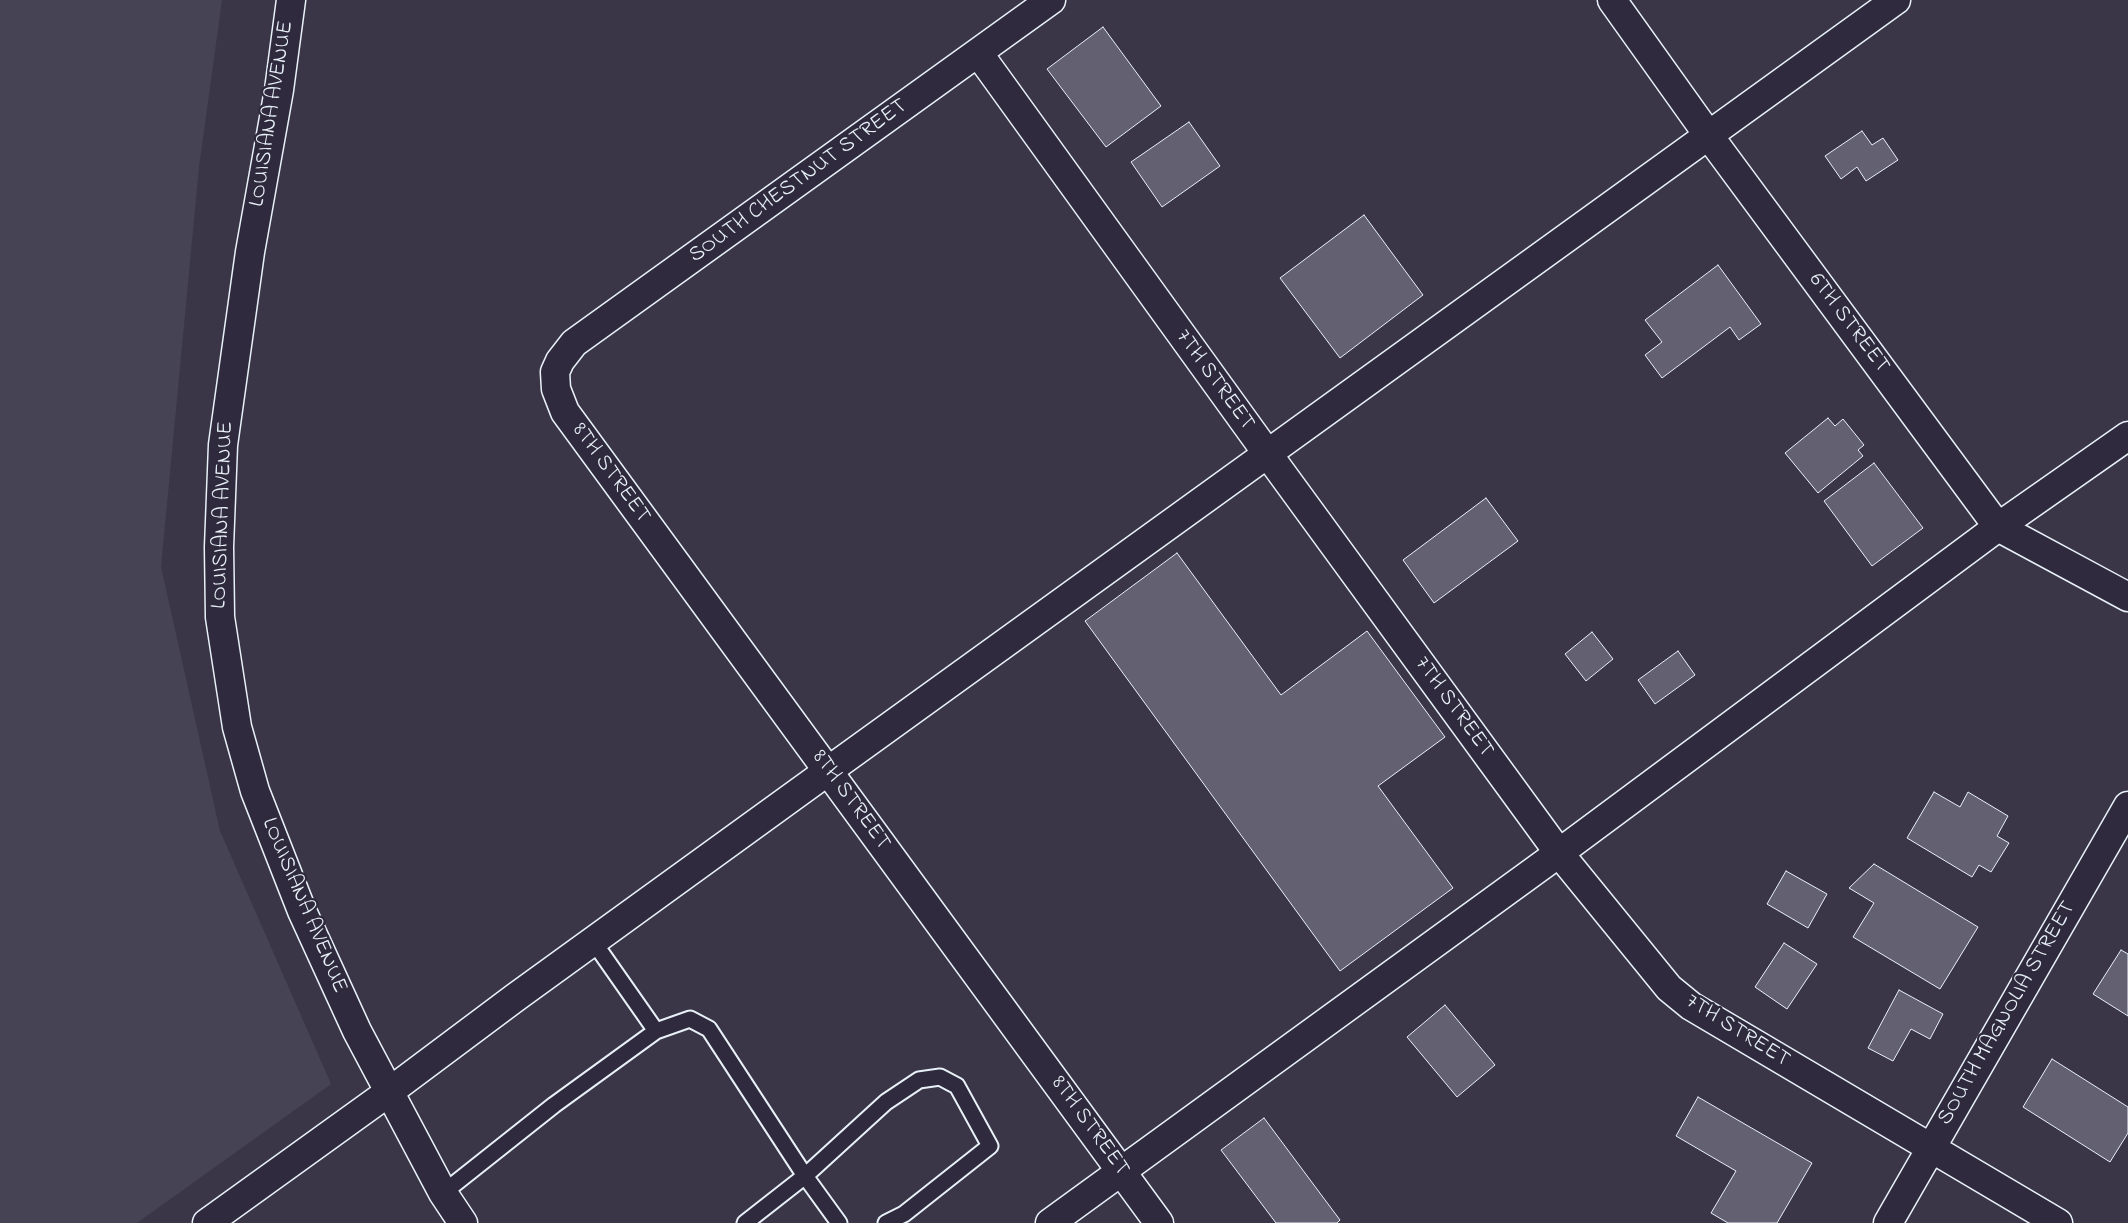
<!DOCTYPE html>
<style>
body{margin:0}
canvas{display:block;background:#3a3648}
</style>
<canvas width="2128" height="1223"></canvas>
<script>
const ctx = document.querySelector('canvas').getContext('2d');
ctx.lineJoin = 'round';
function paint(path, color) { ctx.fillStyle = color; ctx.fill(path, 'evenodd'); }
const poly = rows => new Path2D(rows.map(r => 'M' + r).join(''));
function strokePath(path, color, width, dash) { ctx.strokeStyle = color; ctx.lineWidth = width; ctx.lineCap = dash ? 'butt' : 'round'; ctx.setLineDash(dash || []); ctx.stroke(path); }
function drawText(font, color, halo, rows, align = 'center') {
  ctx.font = font + ' "Indie Flower",sans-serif'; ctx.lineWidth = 4.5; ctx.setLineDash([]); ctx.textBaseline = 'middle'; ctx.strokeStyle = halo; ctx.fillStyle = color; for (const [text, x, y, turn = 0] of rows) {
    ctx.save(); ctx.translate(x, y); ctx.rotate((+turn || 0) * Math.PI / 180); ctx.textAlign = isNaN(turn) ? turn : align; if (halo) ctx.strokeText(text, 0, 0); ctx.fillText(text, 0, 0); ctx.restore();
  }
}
const built = poly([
 [0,0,222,0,199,167,161,567,220,831,331,1084,137,1223,0,1223]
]);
const building = poly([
 [1103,27,1161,106,1106,147,1047,69,1103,27],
 [1189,122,1220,166,1162,207,1131,162,1189,122],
 [1862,131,1872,145,1883,138,1898,160,1866,181,1857,167,1841,179,1825,156,1862,131],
 [1364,215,1423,295,1340,358,1280,278,1364,215],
 [1718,265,1761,324,1739,340,1730,327,1662,378,1645,355,1662,342,1645,320,1718,265],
 [1828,418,1835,426,1843,419,1864,445,1858,450,1863,456,1818,493,1785,453,1828,418],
 [1874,463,1923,528,1872,566,1824,501,1874,463],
 [1486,498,1518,541,1434,603,1403,560,1486,498],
 [1177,553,1281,695,1367,631,1445,737,1378,786,1453,888,1340,971,1085,621,1177,553],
 [1592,632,1613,659,1586,681,1565,654,1592,632],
 [1678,651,1695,675,1655,704,1638,680,1678,651],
 [1934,792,1960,807,1968,792,2008,816,1997,836,2009,843,1991,872,1979,865,1972,877,1907,838,1934,792],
 [1874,864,1978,927,1940,989,1853,937,1874,903,1849,888,1874,864],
 [1786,871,1827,894,1808,928,1767,904,1786,871],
 [1784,943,1817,964,1787,1009,1755,987,1784,943],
 [2121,950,2128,954,2128,1016,2093,994,2121,950],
 [1899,990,1943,1014,1930,1039,1911,1029,1893,1061,1868,1048,1899,990],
 [1445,1005,1495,1065,1457,1097,1407,1037,1445,1005],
 [2052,1059,2128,1107,2128,1133,2110,1162,2023,1107,2052,1059],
 [1698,1097,1812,1163,1777,1223,1728,1223,1711,1213,1736,1171,1676,1136,1698,1097],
 [1264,1118,1340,1220,1337,1223,1276,1223,1221,1150,1264,1118]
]);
const lane = poly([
 [593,941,656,1031],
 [443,1193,554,1105,656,1031,690,1019,709,1029,805,1176,839,1223],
 [745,1223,805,1176,886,1102,919,1080,940,1077,957,1086,990,1146,904,1214,886,1223]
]);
const street = poly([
 [1051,0,574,343,560,361,555,372,556,389,565,412,1159,1223],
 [1612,0,1709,136,1998,527,2128,597],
 [979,54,1267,453,1559,853,1669,988,1691,1006,2058,1223],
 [1888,1223,2128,806]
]);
const secondary = poly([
 [291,0,279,90,250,252,223,445,219,547,220,617,237,727,255,791,302,911,357,1031,443,1193,463,1223]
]);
const highway = poly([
 [207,1223,389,1092,516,997,828,771,1896,0],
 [1050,1223,1559,853,1998,527,2128,436]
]);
const streetNames = [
 ["LOUISIANA AVENUE",273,114,-81],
 ["SOUTH CHESTNUT STREET",799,182,-36],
 ["6TH STREET",1848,324,53],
 ["7TH STREET",1214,381,54],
 ["8TH STREET",610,474,54],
 ["LOUISIANA AVENUE",224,515,-88],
 ["7TH STREET",1453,708,54],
 ["8TH STREET",850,801,54],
 ["LOUISIANA AVENUE",303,906,67],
 ["SOUTH MAGNOLIA STREET",2008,1014,-60],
 ["7TH STREET",1737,1032,32],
 ["8TH STREET",1089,1127,54]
];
paint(built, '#464354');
paint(building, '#636171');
strokePath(building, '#e8f1f8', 1);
strokePath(lane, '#e8f1f8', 19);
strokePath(street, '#e8f1f8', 31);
strokePath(secondary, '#e8f1f8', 31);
strokePath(highway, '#e8f1f8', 31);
strokePath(lane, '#2f2a3d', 15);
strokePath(street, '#2f2a3d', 28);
strokePath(secondary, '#2f2a3d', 28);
strokePath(highway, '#2f2a3d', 28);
drawText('22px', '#e8f1f8', '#2f2a3d', streetNames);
</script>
